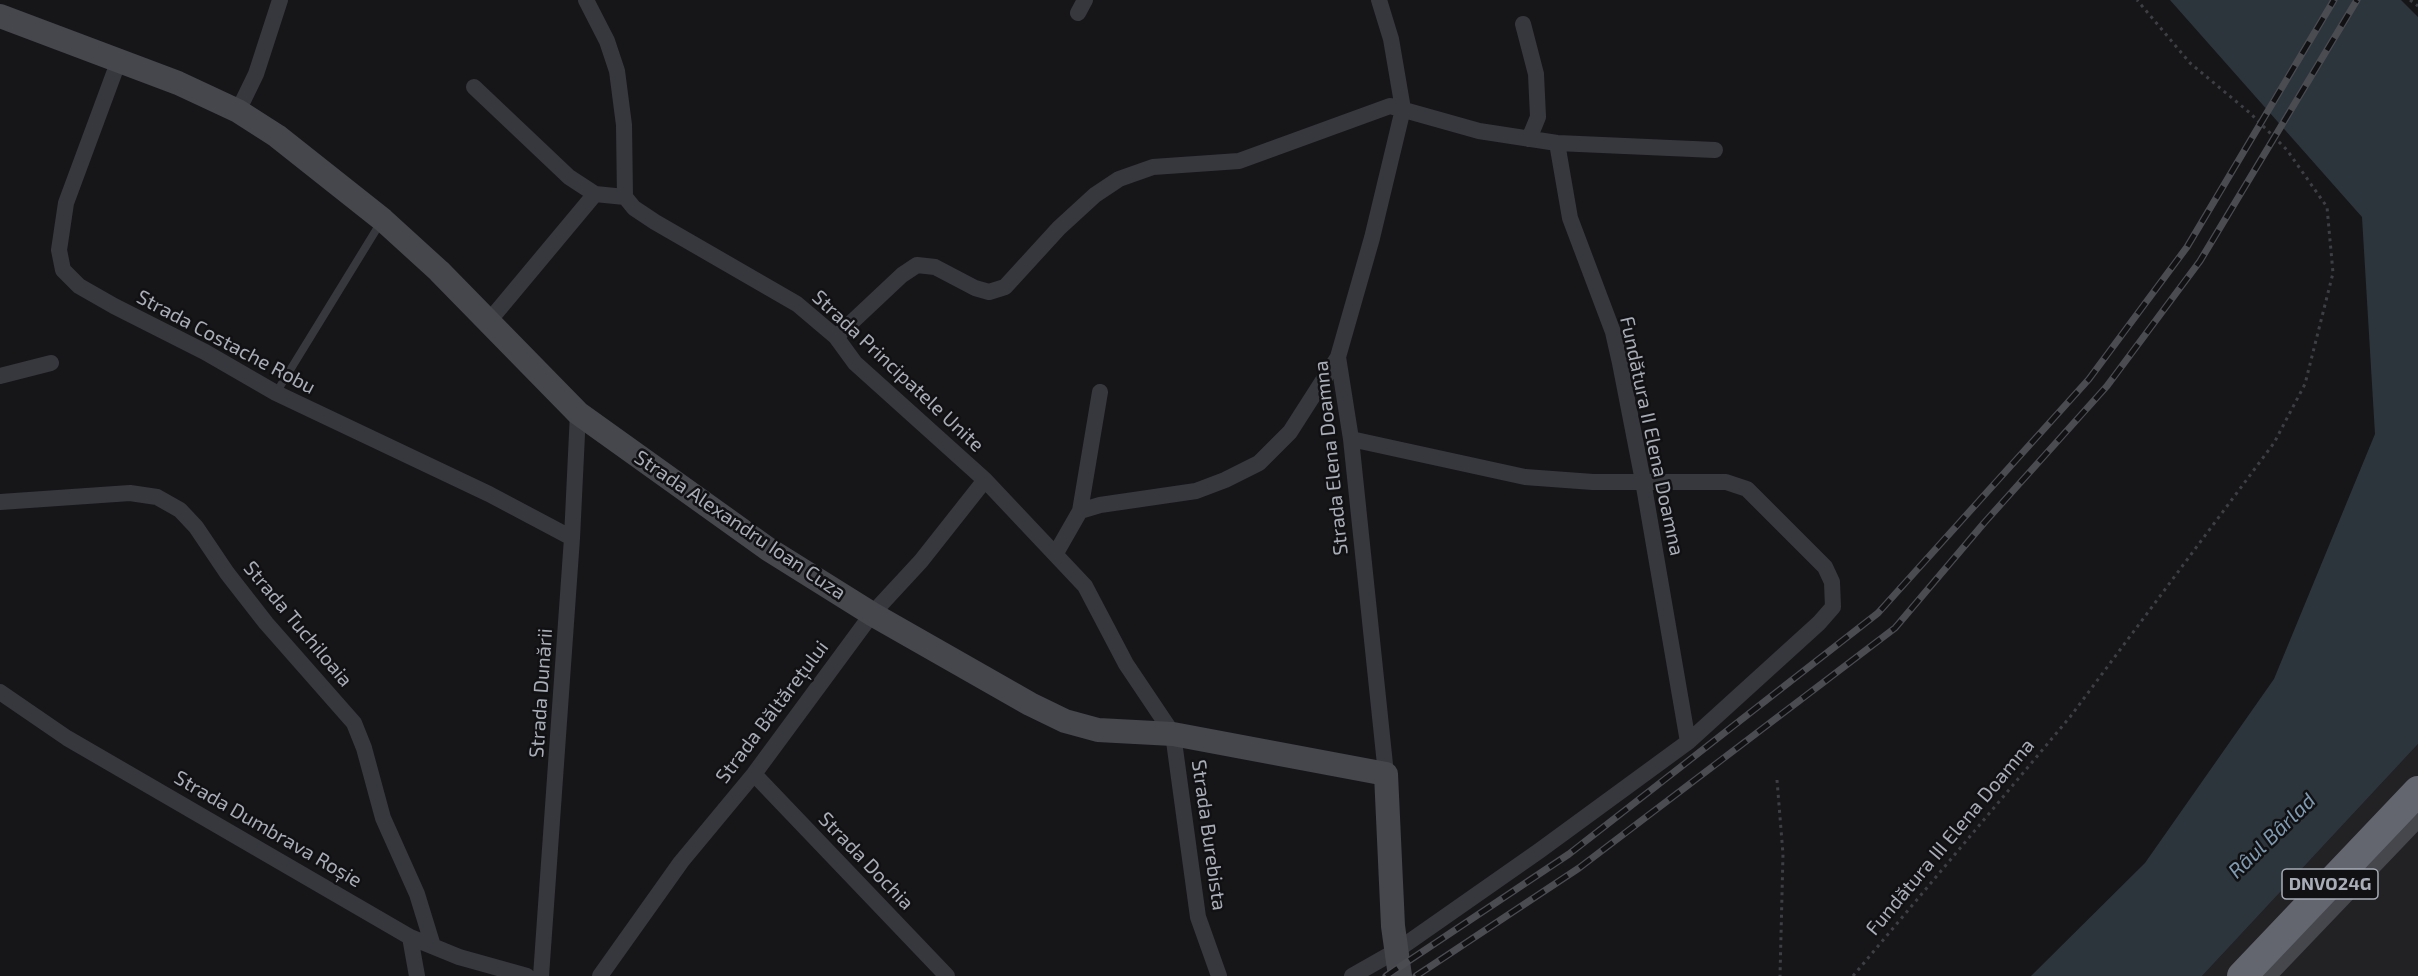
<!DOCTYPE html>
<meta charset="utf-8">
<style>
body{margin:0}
canvas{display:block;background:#161618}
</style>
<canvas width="2418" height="976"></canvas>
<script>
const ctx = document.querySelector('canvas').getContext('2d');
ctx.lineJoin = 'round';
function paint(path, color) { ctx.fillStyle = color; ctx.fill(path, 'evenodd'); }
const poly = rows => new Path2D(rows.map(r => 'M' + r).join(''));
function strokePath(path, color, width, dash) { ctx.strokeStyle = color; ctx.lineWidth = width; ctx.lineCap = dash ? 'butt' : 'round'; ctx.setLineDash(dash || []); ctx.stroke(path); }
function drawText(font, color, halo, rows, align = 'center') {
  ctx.font = font + ' "Exo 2",sans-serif'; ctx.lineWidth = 5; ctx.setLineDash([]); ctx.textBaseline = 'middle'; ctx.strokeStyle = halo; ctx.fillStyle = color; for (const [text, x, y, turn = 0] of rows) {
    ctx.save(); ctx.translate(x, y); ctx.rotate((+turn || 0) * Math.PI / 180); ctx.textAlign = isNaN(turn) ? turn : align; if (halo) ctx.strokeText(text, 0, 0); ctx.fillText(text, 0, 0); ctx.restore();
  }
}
const built = poly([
 [2418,744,2418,976,2202,976]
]);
const water = poly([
 [2170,0,2401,0,2418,17,2418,744,2202,976,2031,976,2145,863,2274,679,2375,434,2362,217]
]);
const path = poly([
 [2410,0,2418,6],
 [1777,780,1783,854,1780,976],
 [1853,976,2070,717,2274,443,2305,384,2333,273,2327,207,2287,150,2250,113,2190,63,2137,0]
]);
const lane = poly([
 [276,393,381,222]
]);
const street = poly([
 [586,0,607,41,617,71,624,125,625,197,634,208,655,222,797,304,836,337,855,363,985,480,1085,586,1126,664,1173,734,1198,917,1219,976],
 [1379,0,1391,39,1403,109,1372,238,1338,357,1351,439,1386,774],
 [1078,13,1085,0],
 [1523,24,1536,74,1538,117,1529,139],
 [119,60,66,203,59,250,63,270,79,286,114,306,205,352,276,393,489,494,572,538],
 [474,87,569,177,595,194,489,321],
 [238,111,256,74,280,0],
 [1557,143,1570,218,1613,332,1620,363,1643,481,1688,742],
 [595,194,625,197],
 [836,337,902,275,917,265,935,267,975,288,989,292,1005,287,1059,228,1095,195,1119,179,1153,167,1239,161,1390,106,1479,131,1557,143,1715,150],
 [0,376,51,363],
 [1351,439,1525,477,1593,482,1726,482,1747,489,1825,567,1832,582,1833,607,1819,623,1688,742,1539,851,1396,951,1352,976],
 [0,502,130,493,157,497,180,510,196,527,227,573,266,623,354,723,364,748,383,818,417,894,433,946],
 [1080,511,1100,505,1196,491,1225,480,1259,463,1290,432,1338,357],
 [1056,553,1080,511,1100,392],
 [0,692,67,738,410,937,459,957,527,976],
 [754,774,947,976],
 [410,937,417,976],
 [541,976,572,538,578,413],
 [600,976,681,862,754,774,872,614,921,561,985,480]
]);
const secondary = poly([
 [0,16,178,83,238,111,277,136,383,220,439,271,578,413,768,549,872,614,1030,704,1065,721,1098,730,1173,734,1386,774,1393,926,1400,976],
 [2263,976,2418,814]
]);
const highway = poly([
 [2242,976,2418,791]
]);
const rail = poly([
 [1386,976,1569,854,1878,613,2089,379,2187,247,2334,0],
 [1416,976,1579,868,1895,628,1984,523,2107,386,2200,261,2357,0]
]);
const shields = [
 [2330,884,96]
];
const shieldNames = [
 ["DNVO24G",2330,884]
];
const streetNames = [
 ["Strada Costache Robu",226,342,28],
 ["Strada Principatele Unite",898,371,43],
 ["Fundătura II Elena Doamna",1652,436,78],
 ["Strada Elena Doamna",1331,458,-96],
 ["Strada Alexandru Ioan Cuza",740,525,34],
 ["Strada Tuchiloaia",298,624,50],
 ["Strada Dunării",541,693,-86],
 ["Strada Băltărețului",772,712,-53],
 ["Strada Dumbrava Roșie",268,829,30],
 ["Strada Burebista",1209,835,82],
 ["Fundătura III Elena Doamna",1950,837,-50],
 ["Strada Dochia",866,861,46]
];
const waterNames = [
 ["Râul Bârlad",2272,836,-44]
];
paint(built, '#222225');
paint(water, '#2c353c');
strokePath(path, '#3d3f44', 3, [3, 4.5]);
strokePath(lane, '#37383d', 8);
strokePath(street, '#37383d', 16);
strokePath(secondary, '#45474d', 24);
strokePath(highway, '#63666e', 30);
strokePath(rail, '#4a4c52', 7);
strokePath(rail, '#111113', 4.5, [14]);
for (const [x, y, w] of shields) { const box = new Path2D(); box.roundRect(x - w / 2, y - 15, w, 30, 4.5); ctx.fillStyle = '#111113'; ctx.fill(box); strokePath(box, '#a8adb8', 1.5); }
drawText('bold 18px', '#a8adb8', null, shieldNames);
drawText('20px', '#a8adb8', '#111113', streetNames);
drawText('italic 21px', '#7f9bb3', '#111113', waterNames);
</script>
